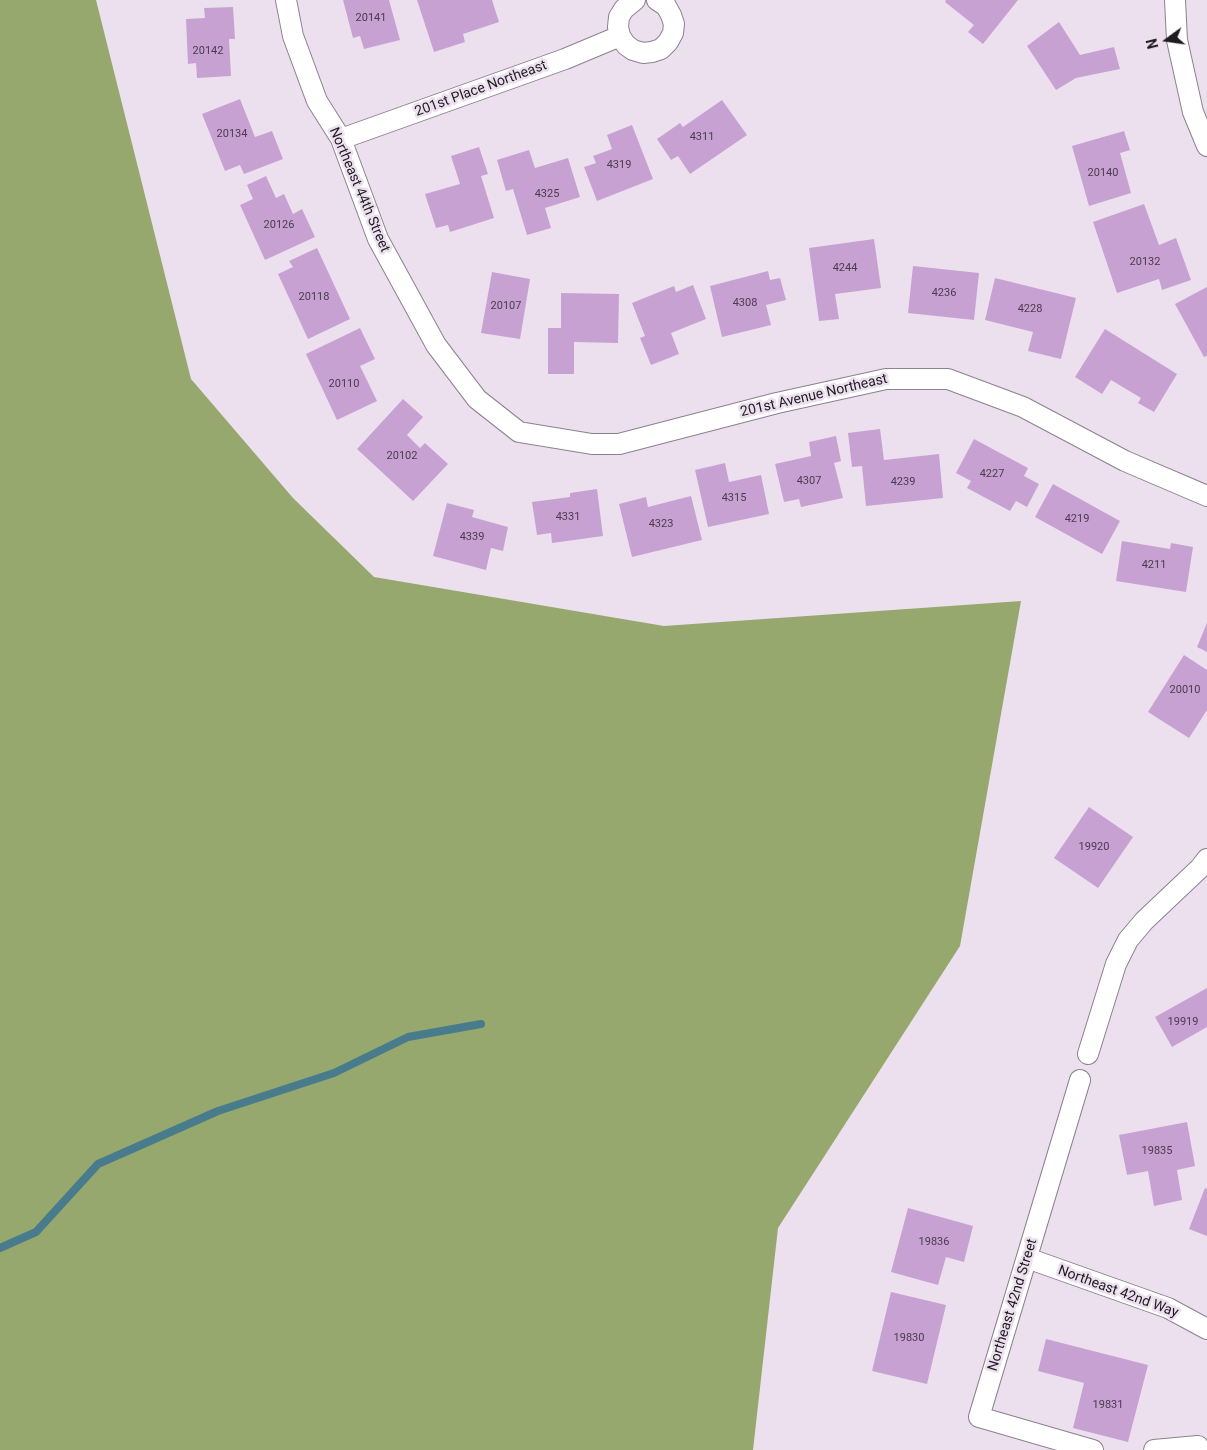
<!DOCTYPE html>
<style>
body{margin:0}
#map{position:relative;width:1207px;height:1450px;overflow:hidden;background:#ece0ef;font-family:Roboto,sans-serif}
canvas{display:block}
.north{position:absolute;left:1142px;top:15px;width:50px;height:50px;-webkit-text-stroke:4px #ece0ef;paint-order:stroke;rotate:256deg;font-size:14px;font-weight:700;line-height:20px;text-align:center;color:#1f1b20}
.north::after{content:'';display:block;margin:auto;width:18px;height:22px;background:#1f1b20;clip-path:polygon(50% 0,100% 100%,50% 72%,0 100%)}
</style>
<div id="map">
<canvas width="1207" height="1450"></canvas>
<div class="north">N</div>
</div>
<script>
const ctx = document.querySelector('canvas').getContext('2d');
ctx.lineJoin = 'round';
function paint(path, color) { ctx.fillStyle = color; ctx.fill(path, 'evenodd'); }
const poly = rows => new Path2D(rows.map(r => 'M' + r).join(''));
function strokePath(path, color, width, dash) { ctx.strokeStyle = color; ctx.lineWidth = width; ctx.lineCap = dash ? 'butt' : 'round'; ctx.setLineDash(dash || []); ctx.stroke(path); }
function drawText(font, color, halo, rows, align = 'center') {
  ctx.font = font + ' Roboto,sans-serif'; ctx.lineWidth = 5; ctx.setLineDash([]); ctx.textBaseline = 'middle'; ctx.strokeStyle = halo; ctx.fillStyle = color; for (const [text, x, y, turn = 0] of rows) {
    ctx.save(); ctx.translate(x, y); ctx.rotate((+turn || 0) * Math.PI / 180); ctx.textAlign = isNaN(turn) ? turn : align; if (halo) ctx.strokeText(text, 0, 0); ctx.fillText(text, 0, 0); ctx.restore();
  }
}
const forest = poly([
 [0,0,96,0,191,379,293,498,374,577,664,626,1021,601,960,946,778,1228,753,1450,0,1450]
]);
const stream = poly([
 [0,1248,36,1232,98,1164,218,1111,334,1073,408,1037,481,1024]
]);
const building = poly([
 [343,0,389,0,400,40,364,49,360,36,353,38],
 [417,0,492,0,499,22,463,34,465,42,434,52],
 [946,0,1018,0,983,44,968,32,974,25,945,2],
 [233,7,235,39,229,39,231,76,197,78,196,63,188,64,186,19,205,18,204,8],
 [1059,22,1080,55,1114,47,1120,69,1076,78,1056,90,1027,46],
 [240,99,255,137,272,131,283,159,244,174,240,165,225,171,202,114],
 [722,100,747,135,690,174,678,156,671,160,657,139,680,123,683,127],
 [632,125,653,179,597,201,584,167,596,163,593,156,612,149,607,135],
 [1124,131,1130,150,1120,153,1131,193,1089,206,1072,146],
 [479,147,488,174,481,176,494,218,450,232,448,225,436,228,425,194,460,184,451,156],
 [529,150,535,168,568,158,580,197,545,208,551,228,527,235,513,189,506,191,497,160],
 [266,176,276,198,284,194,293,214,302,209,315,237,265,260,240,205,253,199,247,185],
 [1144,204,1159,245,1176,238,1191,280,1162,290,1159,279,1117,293,1093,222],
 [874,239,881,288,835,294,839,319,819,321,809,248],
 [317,248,350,319,308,339,278,274,293,267,289,261],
 [913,266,979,273,974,320,908,313],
 [768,271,770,280,780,278,786,300,766,305,771,325,722,337,710,286],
 [492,272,530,279,520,339,481,333],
 [995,278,1076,298,1061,359,1028,351,1033,332,985,320],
 [693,285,706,319,671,333,679,354,651,365,640,338,645,336,632,303,674,286,676,292],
 [1207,287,1207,356,1204,357,1175,304],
 [561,293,619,294,618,343,574,342,574,374,548,374,548,328,561,328],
 [360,328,375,359,360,366,377,401,337,420,306,354],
 [1105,329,1177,374,1154,412,1138,403,1141,398,1111,380,1102,394,1075,377],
 [403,399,423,417,407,435,420,448,425,443,448,464,413,501,357,449],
 [880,429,884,460,939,454,943,498,866,506,862,466,852,467,848,433],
 [836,436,841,461,834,463,843,498,801,507,799,499,784,502,775,464,811,456,809,442],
 [974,439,1028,468,1024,476,1039,484,1027,507,1016,501,1010,511,967,488,971,481,956,473],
 [725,463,729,482,761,475,769,514,708,527,695,470],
 [1053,484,1120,521,1102,554,1035,517],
 [597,489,603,536,552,543,551,533,537,535,532,502,570,497,570,493],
 [691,496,702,540,632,557,619,504,646,497,648,507],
 [447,503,474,510,472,517,508,527,503,551,491,548,486,570,433,556],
 [1122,541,1170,549,1171,543,1193,547,1186,592,1116,581],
 [1207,623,1207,652,1197,647],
 [1184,655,1207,670,1207,710,1189,738,1148,712],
 [1089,807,1133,837,1098,888,1054,858],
 [1207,988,1207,1027,1172,1047,1155,1017],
 [1187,1122,1195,1166,1177,1170,1182,1200,1154,1206,1148,1171,1127,1175,1119,1135],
 [1205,1188,1207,1189,1207,1236,1189,1229],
 [908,1208,973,1226,964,1262,946,1257,938,1285,891,1272],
 [891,1292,946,1305,927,1384,872,1371],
 [1046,1339,1148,1365,1128,1442,1073,1428,1084,1383,1038,1371]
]);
const minor = poly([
 [286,0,293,36,317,101,341,139,378,239,436,345,477,399,519,432,592,444,619,444,777,403,886,379,948,379,1023,407,1125,461,1207,496],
 [635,0,624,9,619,17,618,27,620,36,626,45,633,50,643,53,652,52,661,49,668,42,673,33,674,24,671,15,666,6,657,0],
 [1175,0,1177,40,1193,112,1207,146],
 [341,139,565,59,620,36],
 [1088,1054,1116,964,1128,940,1144,921,1200,868,1207,859],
 [1080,1080,979,1417,1093,1450],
 [1027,1258,1168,1308,1207,1329],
 [1154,1450,1198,1446]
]);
const numberNames = [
 ["20141",371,18],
 ["20142",208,51],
 ["20134",232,134],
 ["4311",702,137],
 ["4319",619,165],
 ["20140",1103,173],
 ["4325",547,194],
 ["20126",279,225],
 ["20132",1145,262],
 ["4244",845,268],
 ["4236",944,293],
 ["20118",314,297],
 ["4308",745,303],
 ["20107",506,306],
 ["4228",1030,309],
 ["20110",344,384],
 ["20102",402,456],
 ["4227",992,474],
 ["4307",809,481],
 ["4239",903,482],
 ["4315",734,498],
 ["4331",568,517],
 ["4219",1077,519],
 ["4323",661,524],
 ["4339",472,537],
 ["4211",1154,565],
 ["20010",1185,690],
 ["19920",1094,847],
 ["19919",1183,1022],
 ["19835",1157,1151],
 ["19836",934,1242],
 ["19830",909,1338],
 ["19831",1108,1405]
];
const streetNames = [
 ["201st Place Northeast",481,89,-20],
 ["Northeast 44th Street",359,190,67],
 ["201st Avenue Northeast",814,396,-13],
 ["Northeast 42nd Way",1118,1292,20],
 ["Northeast 42nd Street",1013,1305,-73]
];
paint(forest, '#97a86e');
strokePath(stream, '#487c8c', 8);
paint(building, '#c8a1d3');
strokePath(minor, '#8c8190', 22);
strokePath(minor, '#fff', 20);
drawText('11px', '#493c4d', null, numberNames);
drawText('14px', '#1f1b20', '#ece0ef', streetNames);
</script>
